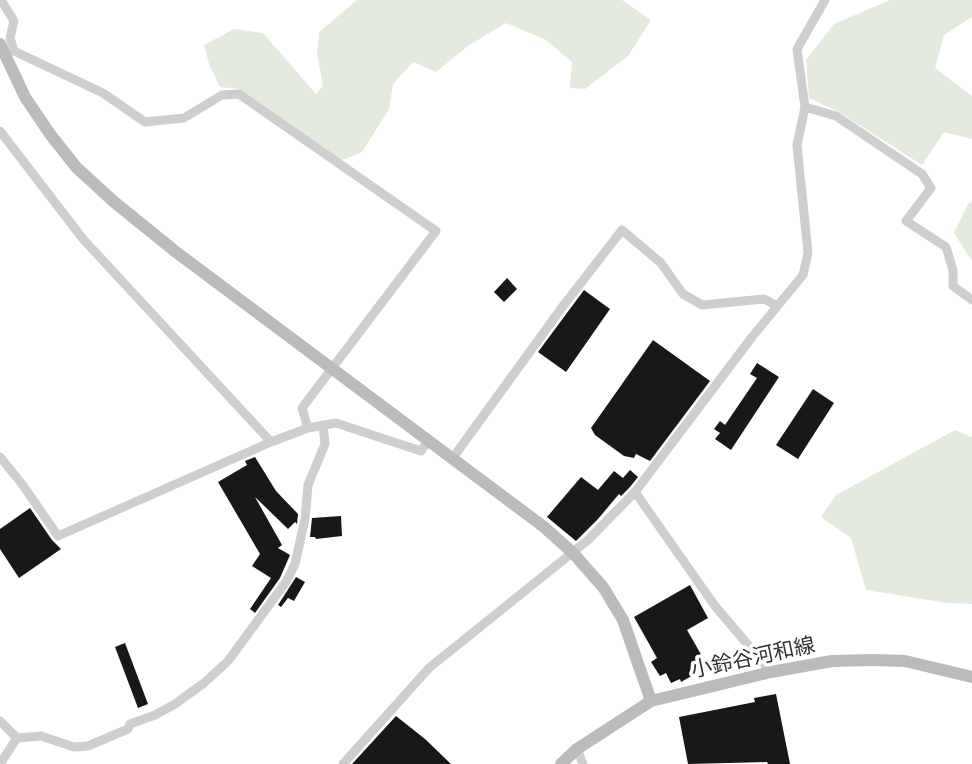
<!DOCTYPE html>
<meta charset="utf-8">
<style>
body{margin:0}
canvas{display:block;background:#fff}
</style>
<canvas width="972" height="764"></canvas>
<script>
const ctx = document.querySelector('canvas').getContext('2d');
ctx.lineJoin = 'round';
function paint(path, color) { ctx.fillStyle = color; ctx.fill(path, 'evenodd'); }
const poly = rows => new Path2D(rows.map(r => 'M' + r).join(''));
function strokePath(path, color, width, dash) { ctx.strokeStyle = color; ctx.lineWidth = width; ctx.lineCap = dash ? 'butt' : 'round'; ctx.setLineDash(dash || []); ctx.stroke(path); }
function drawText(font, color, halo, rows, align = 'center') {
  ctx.font = font + ' Mulish,"Noto Sans JP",sans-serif'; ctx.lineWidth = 7; ctx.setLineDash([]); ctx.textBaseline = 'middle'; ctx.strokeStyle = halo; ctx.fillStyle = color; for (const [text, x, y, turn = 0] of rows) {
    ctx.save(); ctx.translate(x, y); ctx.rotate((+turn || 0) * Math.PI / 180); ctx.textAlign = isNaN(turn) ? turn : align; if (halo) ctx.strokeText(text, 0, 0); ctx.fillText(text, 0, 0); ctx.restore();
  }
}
const green = poly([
 [357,0,622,0,651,20,628,56,585,89,570,88,572,62,546,40,506,23,468,46,436,72,413,62,393,84,389,109,362,152,340,161,240,89,220,87,209,64,204,45,234,29,263,33,316,94,323,86,317,53,319,32],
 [890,0,972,0,972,17,944,35,935,68,972,96,972,139,944,132,922,165,839,112,809,98,806,60,834,24],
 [972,201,972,261,954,233,968,204],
 [955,430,972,437,972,604,948,603,866,590,851,538,821,517,836,495]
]);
const building = poly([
 [507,278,517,289,504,302,494,292],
 [584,290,610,309,566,372,538,352],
 [653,340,710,381,650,461,636,454,634,458,624,456,595,435,591,428],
 [757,363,779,377,731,450,715,439,720,433,714,429,720,421,725,425,757,378,750,374],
 [813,389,834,403,798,459,776,445],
 [255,457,276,491,298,514,297,524,295,522,288,529,255,497,282,545,278,548,290,555,280,578,255,613,250,609,271,578,252,566,260,554,218,482,247,465,245,461],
 [630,470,638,477,630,487,621,496,619,494,598,519,576,541,547,517,581,477,598,490,614,471,623,478],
 [30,508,52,540,61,549,19,578,0,549,0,529],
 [341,516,342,536,316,539,315,537,310,537,312,518],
 [296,577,305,582,294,601,288,598,281,607,278,605],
 [690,585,708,618,687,630,710,670,697,677,695,674,681,682,680,679,671,683,666,673,660,676,651,662,657,658,634,617],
 [125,643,148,704,138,708,115,647],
 [776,694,790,764,768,764,767,762,688,764,679,717,755,702,754,698],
 [396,716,425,739,451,764,352,764]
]);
const street = poly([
 [1,0,14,21,10,38,14,51,103,93,145,122,184,118,222,95,239,94,436,231,302,408,308,428],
 [805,107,836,116,922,174,931,188,906,221,946,247,953,270,953,286,972,300],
 [0,131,83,239,271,442],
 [0,457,22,484,58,536,271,442,308,428,336,423,421,451,428,441],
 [452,459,563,306,622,230,661,263,683,294,702,305,764,299,777,306],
 [635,492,715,606,771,672],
 [0,721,17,738],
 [17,738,41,736,74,747,88,746,128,729,130,724,155,715,175,704,204,683,228,661,286,582,295,564,305,519,308,485,325,444,323,425],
 [577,749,583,764],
 [0,764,17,738],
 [343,764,429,668,588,540,635,492,752,337,803,275,808,253,797,145,805,107,797,49,825,0]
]);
const secondary = poly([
 [0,44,25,97,50,134,76,167,113,201,176,252,544,527,573,553,603,587,623,620,651,701],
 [561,764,577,749,651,701,771,672,832,661,874,660,905,661,972,677]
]);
const streetNames = [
 ["小鈴谷河和線",753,658,-12]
];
paint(green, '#e5eade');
paint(building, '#181818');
strokePath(street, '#cecece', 9);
strokePath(secondary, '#bbb', 12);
drawText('21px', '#313131', '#fff', streetNames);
</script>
